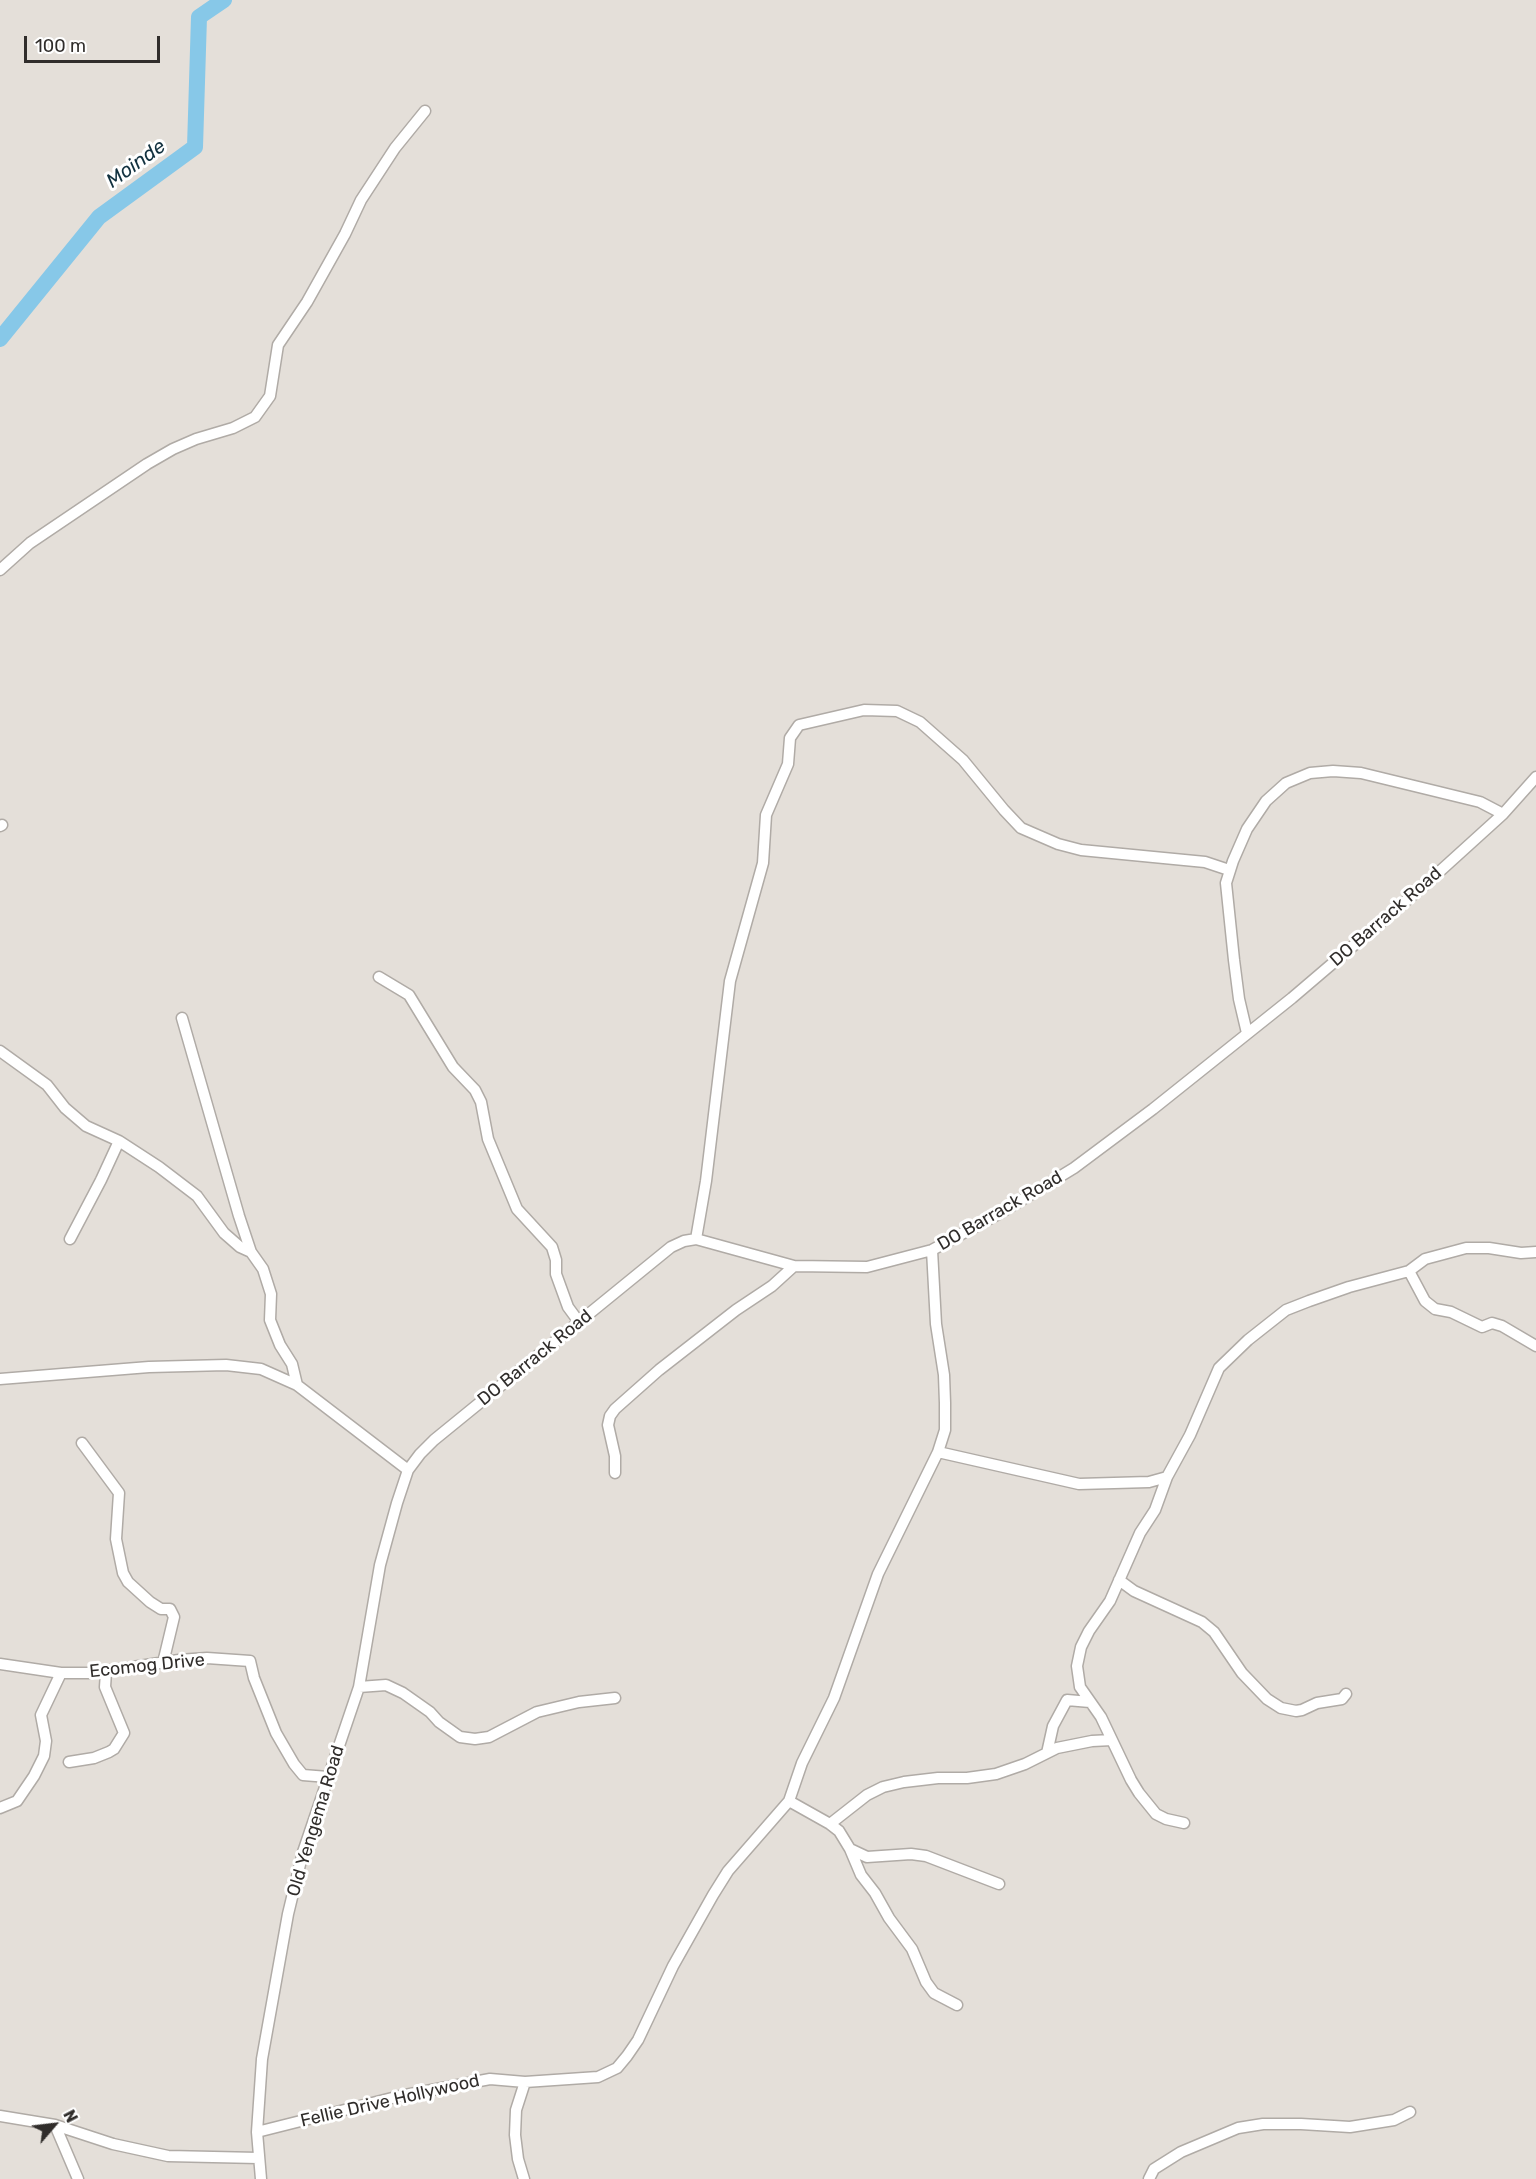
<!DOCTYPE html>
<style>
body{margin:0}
#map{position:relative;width:1536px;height:2179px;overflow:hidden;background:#e4dfd9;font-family:Rubik,sans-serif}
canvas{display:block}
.north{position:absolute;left:24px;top:2095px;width:60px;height:60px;-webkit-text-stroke:4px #fff;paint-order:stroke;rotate:62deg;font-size:16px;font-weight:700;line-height:24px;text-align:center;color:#302d2b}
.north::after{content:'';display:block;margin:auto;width:21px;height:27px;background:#302d2b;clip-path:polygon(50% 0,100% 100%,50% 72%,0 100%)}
.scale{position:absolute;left:24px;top:36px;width:136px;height:27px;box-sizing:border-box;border:3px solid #302d2b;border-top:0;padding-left:8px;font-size:18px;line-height:21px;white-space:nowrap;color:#302d2b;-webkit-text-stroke:4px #fff;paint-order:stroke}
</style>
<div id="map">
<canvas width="1536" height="2179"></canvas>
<div class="north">N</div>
<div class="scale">100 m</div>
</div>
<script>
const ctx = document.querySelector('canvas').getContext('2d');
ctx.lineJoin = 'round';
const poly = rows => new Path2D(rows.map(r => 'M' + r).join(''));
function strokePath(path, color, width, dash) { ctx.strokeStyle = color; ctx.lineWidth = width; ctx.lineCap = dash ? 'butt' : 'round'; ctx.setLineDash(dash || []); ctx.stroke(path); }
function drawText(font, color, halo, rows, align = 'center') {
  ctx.font = font + ' Rubik,sans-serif'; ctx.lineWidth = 6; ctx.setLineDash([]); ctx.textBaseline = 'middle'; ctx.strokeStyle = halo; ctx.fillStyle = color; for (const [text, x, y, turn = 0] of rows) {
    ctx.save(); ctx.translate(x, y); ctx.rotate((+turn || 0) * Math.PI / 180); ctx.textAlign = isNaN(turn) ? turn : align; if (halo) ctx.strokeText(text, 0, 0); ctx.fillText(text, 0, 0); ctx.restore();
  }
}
const river = poly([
 [0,339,99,217,195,147,199,17,224,0]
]);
const minor = poly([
 [0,570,30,543,147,464,173,449,196,439,233,428,255,417,270,396,278,345,307,302,345,234,361,200,395,148,425,111],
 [0,826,2,825],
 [379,977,409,995,453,1067,475,1090,481,1102,488,1139,517,1209,552,1247,556,1260,556,1274,568,1307,579,1322],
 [182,1018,239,1216,251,1252,263,1269,271,1294,270,1320,280,1345,292,1364,297,1385],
 [1247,1033,1239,999,1234,960,1226,883,1233,861,1247,829,1266,801,1286,783,1310,773,1333,771,1361,773,1480,802,1503,814],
 [0,1051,47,1085,65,1108,86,1126,119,1141,159,1167,197,1196,224,1233,240,1247,251,1252],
 [70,1239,101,1180,119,1141],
 [696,1239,706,1181,730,981,763,863,766,815,788,764,790,738,799,725,864,710,897,711,920,722,963,760,1004,810,1021,828,1058,844,1081,850,1205,862,1229,870],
 [1409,1271,1425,1301,1435,1309,1451,1312,1482,1327,1492,1323,1502,1326,1536,1346],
 [0,1379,149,1367,226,1365,261,1369,297,1385,408,1470],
 [82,1443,119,1493,116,1539,123,1573,128,1582,150,1602,161,1609,170,1609,174,1617,163,1663],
 [938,1452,1079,1484,1149,1482,1167,1477],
 [615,1473,615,1456,608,1425,610,1416,615,1409,659,1370,736,1310,772,1286,794,1266],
 [1119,1580,1134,1591,1202,1622,1214,1632,1242,1673,1267,1699,1281,1708,1296,1711,1302,1710,1317,1703,1342,1699,1346,1694],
 [0,1664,61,1673,93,1673,179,1660,207,1658,250,1661,254,1678,276,1733,294,1764,303,1775,328,1777],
 [359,1687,386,1685,403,1693,430,1712,439,1722,460,1737,475,1739,489,1737,537,1712,579,1702,615,1698],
 [1047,1753,1053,1726,1067,1700,1090,1702],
 [69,1762,94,1758,109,1752,114,1749,124,1733,105,1687,106,1672],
 [789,1801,830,1824,839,1831,850,1849,867,1857,911,1854,926,1856,999,1884],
 [0,1808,17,1801,34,1776,44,1756,46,1741,41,1715,61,1673],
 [1184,1823,1166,1819,1156,1814,1139,1793,1131,1780,1101,1717,1080,1687,1077,1666,1081,1647,1089,1631,1110,1601,1140,1533,1155,1510,1167,1477,1190,1435,1219,1368,1248,1340,1286,1310,1309,1301,1349,1287,1409,1271,1425,1259,1466,1248,1489,1248,1521,1253,1536,1252],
 [830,1824,867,1795,883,1787,904,1782,938,1778,967,1778,996,1774,1025,1764,1057,1748,1092,1741,1112,1740],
 [850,1849,861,1875,875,1893,889,1918,912,1949,926,1982,934,1993,957,2005],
 [0,2116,55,2125,113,2144,168,2156,258,2158],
 [55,2125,78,2179],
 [257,2132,400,2096,490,2079,525,2082,598,2077,617,2068,627,2056,638,2040,673,1966,713,1895,728,1871,789,1801,802,1763,834,1698,878,1574,938,1452,945,1430,945,1403,944,1375,936,1324,932,1250],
 [261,2179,257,2132,262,2059,288,1914,303,1852,359,1687,380,1565,397,1503,408,1470,420,1454,434,1440,671,1247,684,1241,696,1239,794,1266,867,1267,932,1250,1002,1212,1074,1168,1153,1109,1292,998,1428,882,1503,814,1536,777],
 [524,2179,518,2159,515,2135,516,2110,525,2082],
 [1149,2179,1154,2169,1181,2152,1238,2128,1263,2124,1301,2124,1350,2127,1394,2120,1410,2112]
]);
const streetNames = [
 ["DO Barrack Road",1386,917,-41],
 ["DO Barrack Road",1000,1211,-30],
 ["DO Barrack Road",535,1358,-39],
 ["Ecomog Drive",147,1666,-6],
 ["Old Yengema Road",316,1821,-73],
 ["Fellie Drive Hollywood",390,2101,-13]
];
const waterNames = [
 ["Moinde",136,164,-36]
];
strokePath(river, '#87c8e8', 16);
strokePath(minor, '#b0aba6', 13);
strokePath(minor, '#fff', 10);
drawText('18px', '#302d2b', '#fff', streetNames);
drawText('italic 20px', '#12313f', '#fff', waterNames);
</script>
